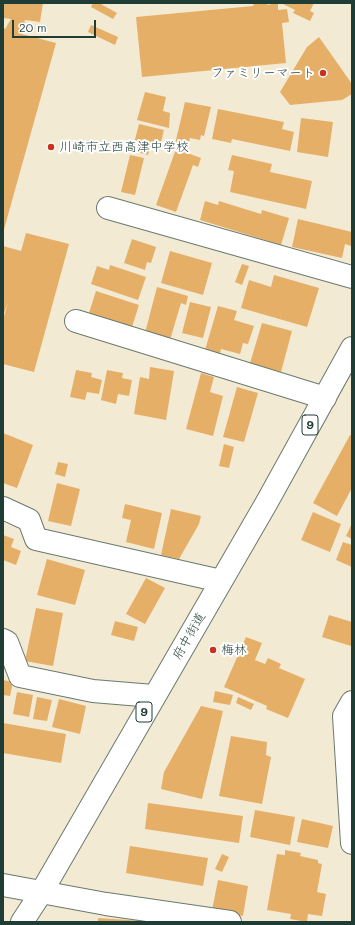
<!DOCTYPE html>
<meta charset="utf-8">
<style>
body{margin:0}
#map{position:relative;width:355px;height:925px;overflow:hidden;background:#f3ead4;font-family:Mali,sans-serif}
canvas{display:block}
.frame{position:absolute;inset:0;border:4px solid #1f3d34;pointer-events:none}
.scale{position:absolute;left:12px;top:20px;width:84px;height:18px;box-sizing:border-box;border:2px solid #1f3d34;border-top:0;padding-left:5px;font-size:12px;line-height:14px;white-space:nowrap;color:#1f3d34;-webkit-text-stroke:3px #fff;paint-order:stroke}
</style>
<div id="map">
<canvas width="355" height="925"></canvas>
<div class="frame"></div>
<div class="scale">20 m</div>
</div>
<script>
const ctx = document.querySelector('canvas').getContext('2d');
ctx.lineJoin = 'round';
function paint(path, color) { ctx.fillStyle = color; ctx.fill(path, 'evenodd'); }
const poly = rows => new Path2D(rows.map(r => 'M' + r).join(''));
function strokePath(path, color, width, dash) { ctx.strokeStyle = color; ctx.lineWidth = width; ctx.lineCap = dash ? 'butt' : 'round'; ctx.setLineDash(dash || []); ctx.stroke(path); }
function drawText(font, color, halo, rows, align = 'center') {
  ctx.font = font + ' Mali,"Klee One",sans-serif'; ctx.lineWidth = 4; ctx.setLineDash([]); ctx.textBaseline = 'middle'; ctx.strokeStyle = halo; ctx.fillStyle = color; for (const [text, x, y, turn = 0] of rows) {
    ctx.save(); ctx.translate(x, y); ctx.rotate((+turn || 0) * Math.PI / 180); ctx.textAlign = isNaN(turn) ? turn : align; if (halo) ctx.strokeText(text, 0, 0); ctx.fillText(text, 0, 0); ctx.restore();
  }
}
const building = poly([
 [3,3,43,3,40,22,25,20,22,34,56,43,3,233,3,28,5,29,11,19,3,18],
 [93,3,99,3,117,13,113,19,91,7],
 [254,3,268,3,267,5,278,3,278,10,287,9,289,22,282,23,286,63,142,77,136,17,253,6],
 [281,3,314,3,310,11,314,13,310,21,293,13,295,10],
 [91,25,118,37,115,45,88,32],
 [319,37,352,84,352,94,342,100,290,105,280,92,307,47],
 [145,92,166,97,163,111,170,113,169,128,137,120],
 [185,102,211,107,204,136,201,135,200,140,190,138,188,147,175,144],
 [218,109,284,122,282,129,294,132,290,151,232,139,231,143,212,139],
 [301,118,333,122,328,157,297,152],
 [139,124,164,130,159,150,150,148,148,155,132,151],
 [176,149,201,158,198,167,193,165,176,212,156,205],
 [130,155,144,158,135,195,121,192],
 [232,155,272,164,270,172,312,181,306,209,230,192,234,171,228,170],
 [205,201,218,205,219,201,261,214,262,210,289,218,281,245,200,220],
 [298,219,352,232,351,246,345,244,342,258,292,247],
 [26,233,69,244,34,372,3,364,3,320,8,302,3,316,3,246,21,251],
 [132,239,156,247,151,263,147,262,145,270,124,263],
 [170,251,212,263,203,295,161,283],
 [242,264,249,266,242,285,235,282],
 [110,265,146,277,138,300,91,284,97,266,109,270],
 [274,275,319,288,307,327,241,308,249,280,271,287],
 [157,287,188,296,186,305,181,303,170,340,145,333],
 [96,291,139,305,132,327,89,313],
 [190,302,211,307,203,338,182,333],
 [218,306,237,311,234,320,254,326,248,344,243,343,240,354,221,349,220,354,205,350],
 [262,323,292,331,281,372,250,363],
 [150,367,174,371,166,420,134,414,140,377,149,379],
 [76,370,92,373,91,377,102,380,99,394,87,392,85,400,70,397],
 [107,370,123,373,122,378,132,380,129,396,118,394,116,404,101,400],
 [201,373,214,377,210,392,223,396,213,436,186,429],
 [237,387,258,393,244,442,223,437],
 [3,433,33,445,17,488,3,483],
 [350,435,352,436,352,488,337,516,313,503],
 [224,444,234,447,229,468,219,466],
 [58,462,68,464,65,477,55,474],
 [57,483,80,489,71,526,48,521],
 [125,504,162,513,154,549,126,542,131,520,122,518],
 [171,509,201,516,199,524,179,559,161,555],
 [313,512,341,524,330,552,301,540],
 [352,523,352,539,346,536],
 [3,535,14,539,11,547,21,551,16,565,3,560],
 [343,542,352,545,352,567,336,560],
 [47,559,85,570,75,605,37,595],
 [146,578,165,588,145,624,126,614],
 [36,608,63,613,53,666,25,661],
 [329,615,352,622,351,646,322,637],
 [115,621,138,627,134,641,111,635],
 [246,637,262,643,255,660,265,664,268,658,281,664,279,668,305,679,288,718,266,709,267,706,224,687],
 [3,680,13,682,10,696,3,695],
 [215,691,233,695,230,705,213,702],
 [17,692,33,695,29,717,13,714],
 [37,697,52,700,47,721,33,719],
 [238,697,254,704,251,710,236,703],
 [59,699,86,706,80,734,52,727],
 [201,706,223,711,202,799,161,789,164,772],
 [3,723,66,734,61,763,3,753],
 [231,736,267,742,266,755,271,757,262,804,219,796],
 [148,803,243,816,239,843,145,829],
 [255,810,295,817,290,845,250,837],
 [302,819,333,826,328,848,297,842],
 [130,846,208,858,203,886,126,873],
 [285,850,301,853,300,856,318,860,318,863,322,864,317,892,326,894,322,916,308,914,307,922,290,919,291,914,267,910,277,854,285,855],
 [222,854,229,857,222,872,215,869],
 [218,880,248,886,243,916,212,910],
 [98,918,144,921,144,922,98,922]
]);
const minor = poly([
 [108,208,352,277],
 [76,321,325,398],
 [3,508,29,520,36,539,221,581],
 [3,640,7,642,20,676,93,691,153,696],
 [352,702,344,716,352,843],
 [3,885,106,904,230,922]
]);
const major = poly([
 [22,922,41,893,267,502,352,348]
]);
const markers = [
 [323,73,4,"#c8321e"],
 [51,147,4,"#c8321e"],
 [213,650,4,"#c8321e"]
];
const shields = [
 [310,425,16],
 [144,712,16]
];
const shieldNames = [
 ["9",310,425],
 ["9",144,712]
];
const poiNames = [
 ["ファミリーマート",315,73,"right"],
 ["川崎市立西高津中学校",59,147],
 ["梅林",221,650]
];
const streetNames = [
 ["府中街道",189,636,-60]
];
paint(building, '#e6af68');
strokePath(minor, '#697a6c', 24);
strokePath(major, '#697a6c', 24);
strokePath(minor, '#fff', 22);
strokePath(major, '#fff', 22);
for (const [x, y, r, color] of markers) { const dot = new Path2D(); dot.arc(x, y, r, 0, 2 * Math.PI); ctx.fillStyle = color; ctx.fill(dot); strokePath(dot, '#fff', 1.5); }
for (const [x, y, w] of shields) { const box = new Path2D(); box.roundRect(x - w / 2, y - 10, w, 20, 3); ctx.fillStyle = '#fff'; ctx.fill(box); strokePath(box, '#1f3d34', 1); }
drawText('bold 12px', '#1f3d34', null, shieldNames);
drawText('13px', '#1f3d34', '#fff', poiNames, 'left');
drawText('13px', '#1f3d34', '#fff', streetNames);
</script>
